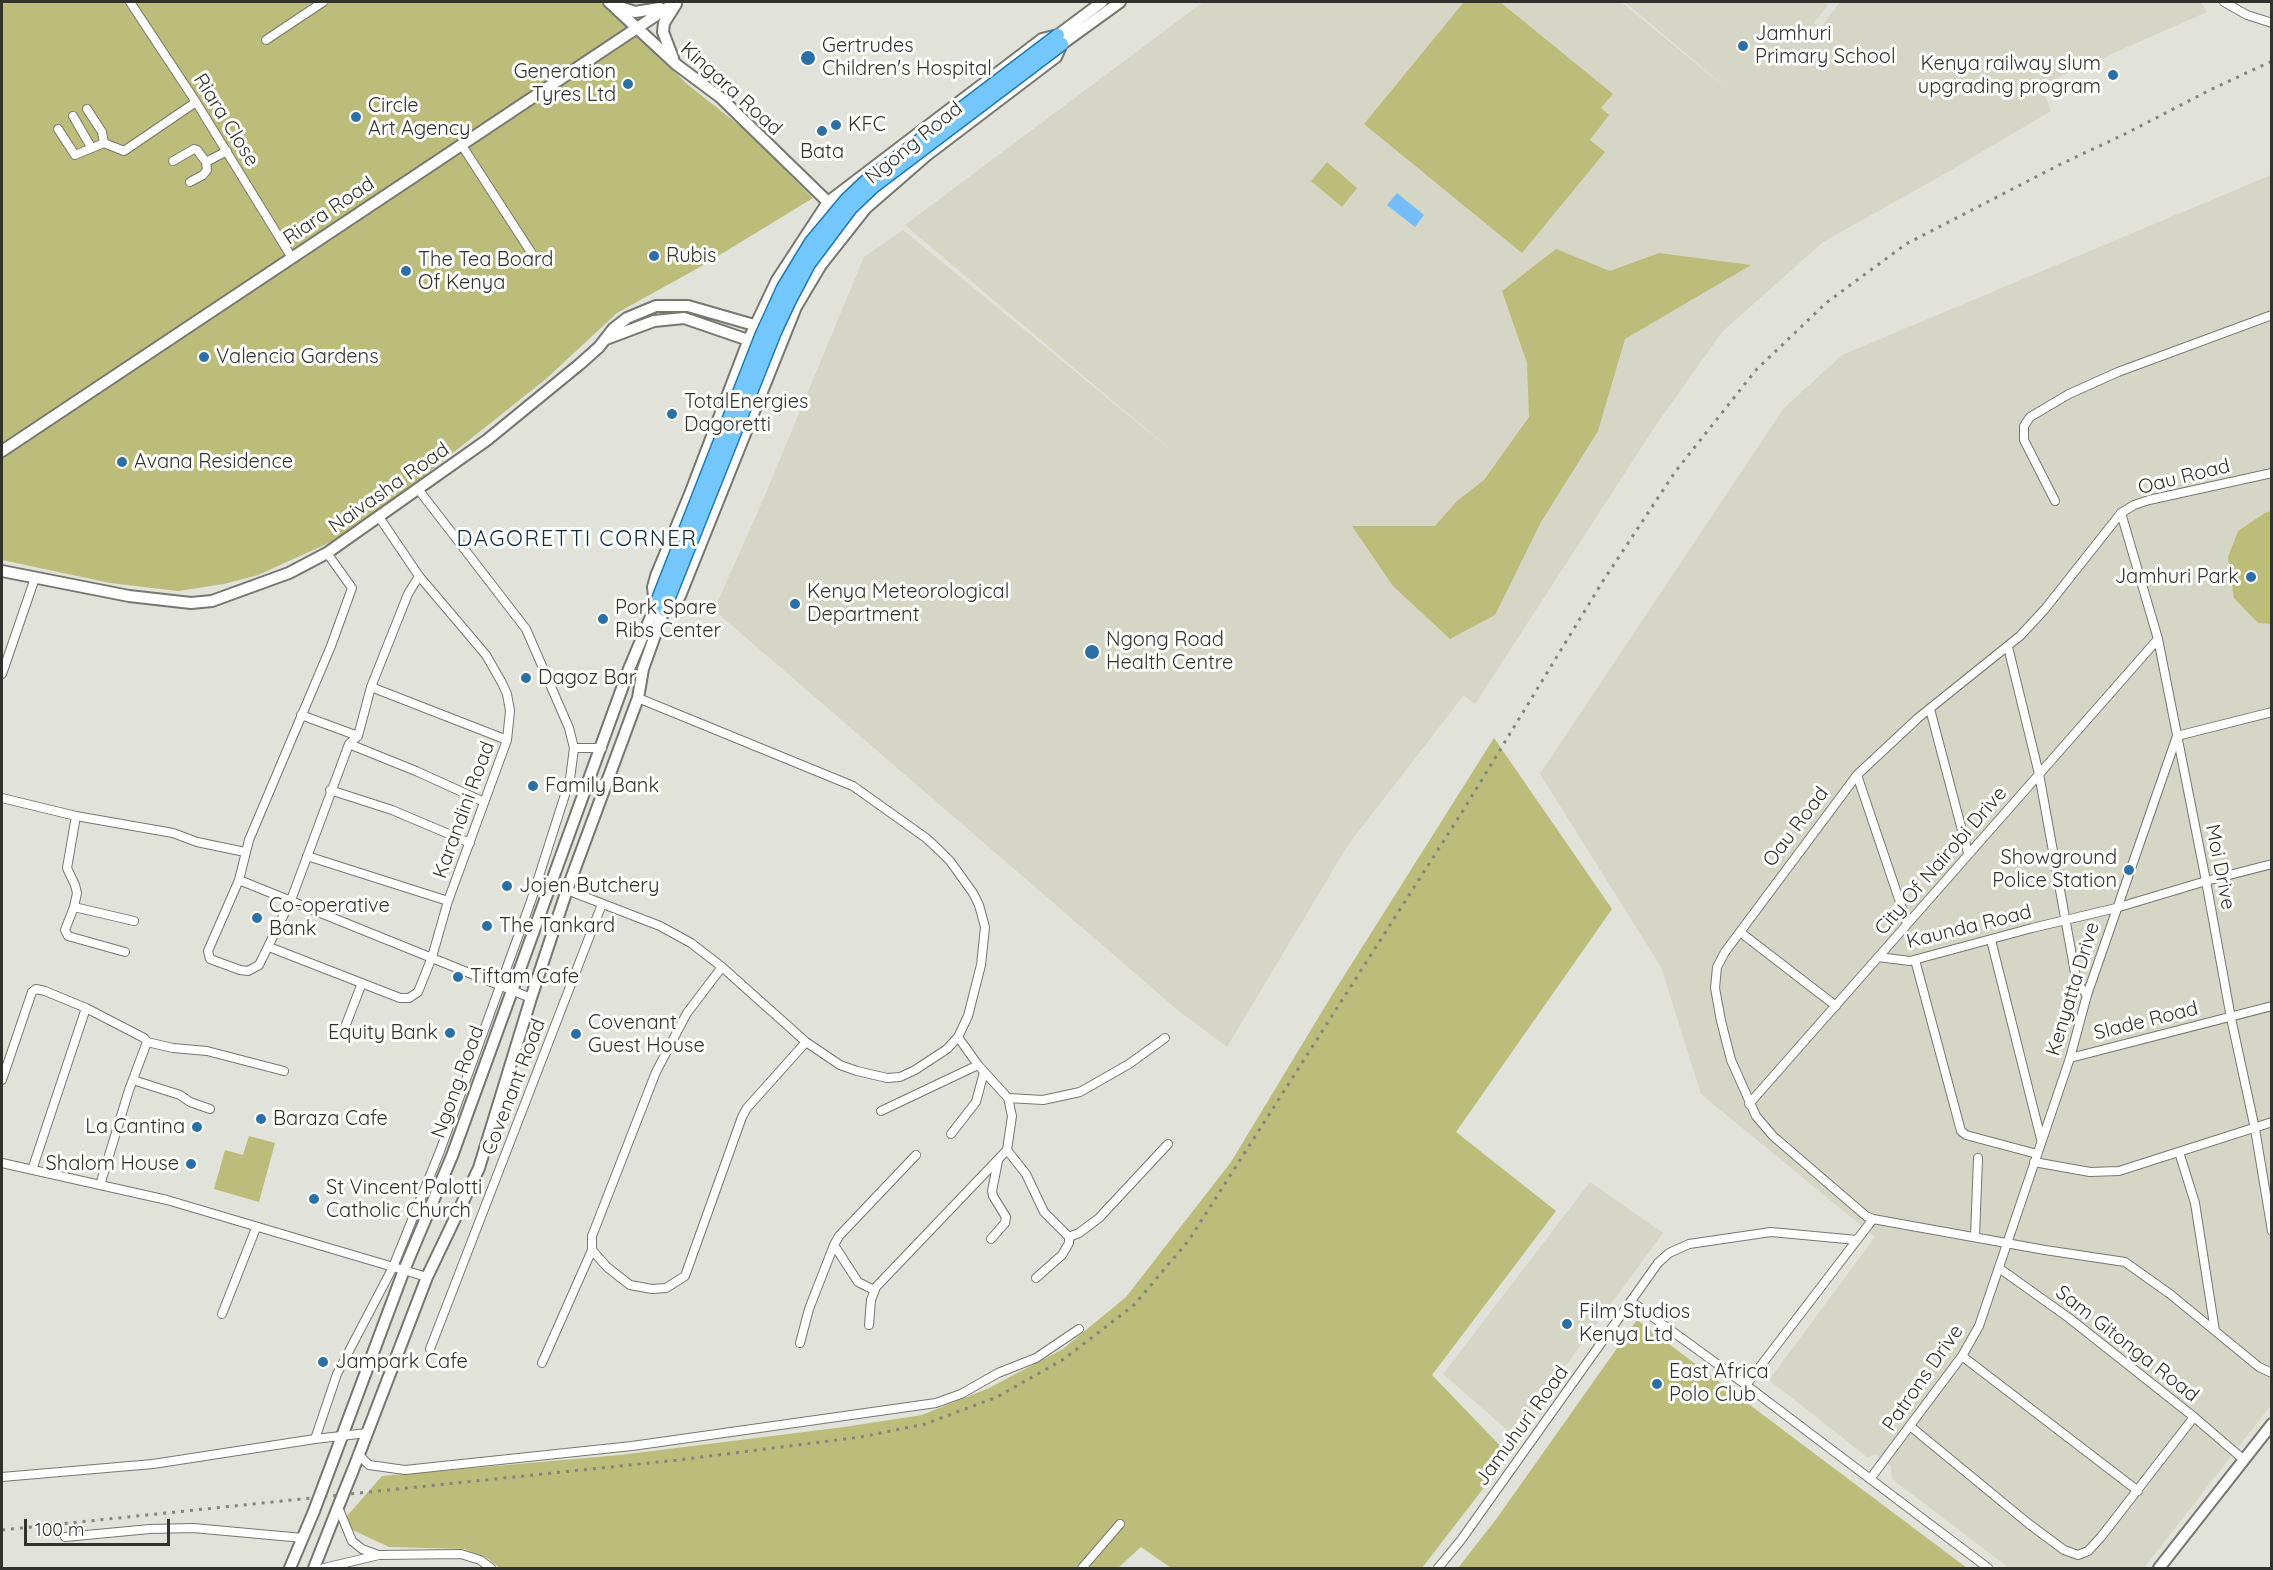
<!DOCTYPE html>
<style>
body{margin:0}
#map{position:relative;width:2273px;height:1570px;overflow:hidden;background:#e1e2d9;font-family:Quicksand,sans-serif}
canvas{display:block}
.frame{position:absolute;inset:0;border:3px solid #31312e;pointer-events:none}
.scale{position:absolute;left:24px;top:1519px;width:146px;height:27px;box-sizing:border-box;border:3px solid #31312e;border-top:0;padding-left:8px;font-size:18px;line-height:21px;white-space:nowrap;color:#31312e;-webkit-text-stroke:4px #fffffe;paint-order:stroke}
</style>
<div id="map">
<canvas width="2273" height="1570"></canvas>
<div class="frame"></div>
<div class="scale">100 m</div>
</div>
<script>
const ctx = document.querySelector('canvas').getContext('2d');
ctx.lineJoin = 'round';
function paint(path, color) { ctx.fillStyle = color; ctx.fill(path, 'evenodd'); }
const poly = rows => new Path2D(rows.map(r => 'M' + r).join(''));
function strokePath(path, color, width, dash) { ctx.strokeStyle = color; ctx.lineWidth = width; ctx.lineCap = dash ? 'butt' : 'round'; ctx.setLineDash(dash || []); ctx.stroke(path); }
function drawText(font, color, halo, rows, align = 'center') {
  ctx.font = font + ' Quicksand,sans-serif'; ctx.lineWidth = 6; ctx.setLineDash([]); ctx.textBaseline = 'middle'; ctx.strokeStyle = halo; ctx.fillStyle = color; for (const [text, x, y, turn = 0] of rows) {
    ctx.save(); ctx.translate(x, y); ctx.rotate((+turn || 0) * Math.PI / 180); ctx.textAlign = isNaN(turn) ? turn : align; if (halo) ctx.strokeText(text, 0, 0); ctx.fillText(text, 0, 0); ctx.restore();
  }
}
const built = poly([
 [1203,2,1621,2,1737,97,1625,2,1824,2,1828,5,1814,23,1821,27,1840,2,2201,2,2207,12,2041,85,2051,111,1946,173,1823,242,1722,332,1656,425,1475,704,1464,695,1348,845,1227,1047,1180,1012,714,610,763,500,864,257,903,230,1184,461,905,225],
 [2271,175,2271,1405,2144,1568,2009,1568,1892,1479,1891,1466,1876,1455,1867,1457,1769,1380,1875,1237,1701,1094,1661,967,1540,774,1784,408,1842,355],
 [1590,1182,1663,1233,1514,1436,1443,1374]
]);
const green = poly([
 [2,2,604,2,687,84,744,129,813,198,700,267,617,313,546,379,415,483,333,541,258,575,224,584,178,591,110,583,2,560],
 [1464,2,1500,2,1613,94,1601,108,1609,115,1590,140,1605,152,1522,253,1364,124],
 [1327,162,1357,188,1342,207,1311,181],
 [1556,249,1610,271,1659,253,1751,265,1625,339,1598,431,1541,522,1495,615,1450,639,1393,586,1352,526,1435,526,1457,501,1484,480,1529,417,1527,363,1502,291],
 [2271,511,2272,511,2271,624,2258,623,2234,598,2228,557,2238,531,2265,513],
 [1494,738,1612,909,1456,1132,1556,1211,1432,1375,1509,1455,1422,1568,1171,1568,1141,1547,1118,1568,500,1568,487,1558,464,1549,389,1547,340,1524,382,1476,620,1455,844,1427,922,1415,989,1388,1063,1349,1126,1297,1231,1162,1332,995],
 [249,1136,275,1143,259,1202,214,1189,225,1150,243,1155],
 [1637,1320,1835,1469,1967,1568,1458,1568,1497,1518]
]);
const water = poly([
 [1397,193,1424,215,1415,227,1387,205]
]);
const street = poly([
 [130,2,196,102,292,258],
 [2224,2,2247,15,2272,23],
 [266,40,323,2],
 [87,109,102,132,104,143],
 [73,116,91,147],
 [58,129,75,155,104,143,124,151,196,102],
 [461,144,536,260],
 [173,161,194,149,197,150,206,162,207,170,203,175,190,182],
 [206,162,227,151],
 [2272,473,2149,500,2134,505,2121,513,2045,609,2020,636,1918,718,1857,775,1725,952,1717,967,1715,988,1721,1021,1731,1060,1756,1116,1773,1136,1866,1216,1873,1219,2045,1250,2125,1262,2170,1294,2259,1367,2272,1373],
 [2055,501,2024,440,2024,426,2030,417,2069,394,2118,372,2272,315],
 [2121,513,2158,639,2206,881,2231,1018,2255,1129,2272,1231],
 [327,553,352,588,331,646,249,840,239,880,208,951,210,959,240,970,248,971,259,965,291,900,349,744,358,736,371,687,408,594,419,576],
 [2008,647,2039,774,2076,978,2078,984,2087,995],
 [2,674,35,578],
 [371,687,507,740],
 [1930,709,1968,853],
 [301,715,358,736],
 [349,744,416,771,484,802],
 [574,748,602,748],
 [1857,775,1907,923],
 [330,790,392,810,470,843],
 [2,798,76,816,173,833,197,842,245,852],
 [76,816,67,868,75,885,77,893,74,907,65,930,68,936,125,952],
 [307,856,448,901],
 [239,880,531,998],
 [567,890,660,926,691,943,722,967,806,1042,840,1065,857,1071,887,1078,900,1077,915,1070,947,1049,958,1037,968,1016,981,965,985,927,979,905,973,893,950,861,939,850,926,838,853,786,638,698],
 [74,907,134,921],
 [1740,932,1836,1006],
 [1991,940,2041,1139],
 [269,947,400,998,409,998,418,992,432,957,448,901,507,740,510,711,507,694,502,683,486,655,419,576,379,517],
 [1878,957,1910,961,2032,928,2116,908,2206,881,2272,864],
 [1915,960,1961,1131,1966,1135,2037,1154],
 [722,967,687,1013,656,1072,592,1236,592,1250,607,1267,630,1285,652,1289,666,1288,685,1276,742,1117,747,1108,806,1042],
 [86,1008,144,1038,147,1042],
 [345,1027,362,983],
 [2070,1058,2272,1006],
 [2,1080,32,992,36,989,45,991,86,1008,32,1170],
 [133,1080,180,1095,190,1102,210,1109],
 [1008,1098,1043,1100,1080,1092,1129,1064,1165,1038],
 [1749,1104,2158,639],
 [881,1111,978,1065],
 [951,1134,976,1102,984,1072],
 [1007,1150,1026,1174,1044,1212,1069,1237,1069,1243,1062,1255,1036,1278],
 [2179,1152,2195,1203,2215,1331],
 [2034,1162,2090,1172,2119,1171,2272,1122],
 [2,1163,167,1200,427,1277],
 [100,1185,129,1090,147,1042,173,1048,207,1051,284,1071],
 [1069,1237,1079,1233,1099,1218,1168,1144],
 [1975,1237,1978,1158],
 [991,1239,1005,1223,1006,1217,993,1196,992,1191,998,1161],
 [1999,1268,2069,1318,2194,1417,2243,1459],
 [874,1290,858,1282,834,1245,839,1236,916,1155],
 [1632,1302,1746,1385,1988,1568],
 [222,1314,256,1228],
 [869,1325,871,1300,876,1287,1007,1150,1012,1116,1008,1098,978,1065,958,1037],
 [800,1343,809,1309,834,1245],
 [430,1349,602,904],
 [1962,1356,2138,1491],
 [542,1363,592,1250],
 [1746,1385,1873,1219],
 [1910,1426,2029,1524,2064,1550,2078,1555,2088,1551,2101,1537,2194,1417],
 [315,1439,337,1374,393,1267,440,1151,531,901,570,779,574,748,569,728,526,629,418,489],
 [358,1454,369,1465,405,1470,632,1446,936,1403,961,1394,998,1373,1036,1358,1079,1329],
 [2,1477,153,1464,315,1439,367,1433],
 [1870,1479,1962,1356,1979,1326,2070,1058,2087,995,2177,736,2272,712],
 [338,1507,352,1541,362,1549,378,1555],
 [65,1537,150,1529,193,1528,303,1538],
 [324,1568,379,1555,461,1554,480,1560,491,1568],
 [1082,1568,1120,1524],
 [1438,1568,1461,1540,1658,1263,1669,1253,1689,1244,1771,1232,1857,1240]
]);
const secondary = poly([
 [609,2,677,65,720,97,832,206],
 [617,6,635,12,660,8],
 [673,58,663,32,664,23,676,4],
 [606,339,654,321,684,318,754,342],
 [2,451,676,2],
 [2,571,129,596,191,603,212,601,289,573,327,553,487,440,580,364,599,347,613,329,627,318,656,306,688,306,761,327],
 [332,1463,404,1270,452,1156,629,669,655,607,653,587,656,576,690,494,749,339,777,280,828,202,1042,39,1058,35,1102,2],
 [353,1470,427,1277,479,1168,531,998,567,890,638,698,643,669,664,610,680,596,796,307,821,265,866,208,927,155,1056,57,1062,44,1120,2],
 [290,1568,314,1511],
 [314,1568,338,1507],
 [2159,1568,2272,1424]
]);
const rail = poly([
 [2,1530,678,1460,861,1437,925,1424,997,1397,1064,1359,1134,1305,1189,1240,1464,809,1603,581,1675,472,1756,370,1826,303,1906,244,2063,163,2123,135,2210,90,2272,61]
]);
const secondaryBridge = poly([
 [338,1507,353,1470],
 [314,1511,332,1463]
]);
const primaryBridge = poly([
 [655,607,762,334,783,288,811,242,846,200,866,181,1058,35],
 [664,610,775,332,789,302,809,264,851,208,873,187,1062,44]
]);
const markers = [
 [1743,46,6,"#2c6fa5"],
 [808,58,8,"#2c6fa5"],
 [2113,75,6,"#2c6fa5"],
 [628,84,6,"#2c6fa5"],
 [356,117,6,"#2c6fa5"],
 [836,125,6,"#2c6fa5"],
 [822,131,6,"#2c6fa5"],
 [654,256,6,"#2c6fa5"],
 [406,271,6,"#2c6fa5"],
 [204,357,6,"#2c6fa5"],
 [672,414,6,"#2c6fa5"],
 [122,462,6,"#2c6fa5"],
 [2251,577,6,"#2c6fa5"],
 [795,604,6,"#2c6fa5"],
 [603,619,6,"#2c6fa5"],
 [1092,652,8,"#2c6fa5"],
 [526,678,6,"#2c6fa5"],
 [533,786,6,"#2c6fa5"],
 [2129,870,6,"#2c6fa5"],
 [507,886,6,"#2c6fa5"],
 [257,918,6,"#2c6fa5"],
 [487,926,6,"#2c6fa5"],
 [458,977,6,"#2c6fa5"],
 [450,1033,6,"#2c6fa5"],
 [576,1034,6,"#2c6fa5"],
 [261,1119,6,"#2c6fa5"],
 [197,1127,6,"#2c6fa5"],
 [191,1164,6,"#2c6fa5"],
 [314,1199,6,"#2c6fa5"],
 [1567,1324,6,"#2c6fa5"],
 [323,1362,6,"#2c6fa5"],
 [1657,1384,6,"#2c6fa5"]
];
const poiNames = [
 ["Jamhuri",1755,34],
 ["Primary School",1755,57],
 ["Gertrudes",822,46],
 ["Children's Hospital",822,69],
 ["Kenya railway slum",2101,64,"right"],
 ["upgrading program",2101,87,"right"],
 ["Generation",616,72,"right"],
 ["Tyres Ltd",616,95,"right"],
 ["Circle",368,106],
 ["Art Agency",368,129],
 ["KFC",848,125],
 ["Bata",822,152,"center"],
 ["Rubis",666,256],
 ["The Tea Board",418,260],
 ["Of Kenya",418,283],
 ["Valencia Gardens",216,357],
 ["TotalEnergies",684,402],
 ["Dagoretti",684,425],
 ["Avana Residence",134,462],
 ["Jamhuri Park",2239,577,"right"],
 ["Kenya Meteorological",807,592],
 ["Department",807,615],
 ["Pork Spare",615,608],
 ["Ribs Center",615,631],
 ["Ngong Road",1106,640],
 ["Health Centre",1106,663],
 ["Dagoz Bar",538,678],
 ["Family Bank",545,786],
 ["Showground",2117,858,"right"],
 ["Police Station",2117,881,"right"],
 ["Jojen Butchery",519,886],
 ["Co-operative",269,906],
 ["Bank",269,929],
 ["The Tankard",499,926],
 ["Tiftam Cafe",470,977],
 ["Covenant",588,1023],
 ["Guest House",588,1046],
 ["Equity Bank",438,1033,"right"],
 ["Baraza Cafe",273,1119],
 ["La Cantina",185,1127,"right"],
 ["Shalom House",179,1164,"right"],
 ["St Vincent Palotti",326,1188],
 ["Catholic Church",326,1211],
 ["Film Studios",1579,1312],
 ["Kenya Ltd",1579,1335],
 ["Jampark Cafe",335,1362],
 ["East Africa",1669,1372],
 ["Polo Club",1669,1395]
];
const streetNames = [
 ["Kingara Road",731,89,42],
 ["Riara Close",226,120,58],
 ["Ngong Road",914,143,-39],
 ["Riara Road",329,211,-34],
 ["Oau Road",2184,477,-14],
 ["Naivasha Road",389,488,-35],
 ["Karandini Road",464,810,-70],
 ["Oau Road",1796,827,-53],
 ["City Of Nairobi Drive",1941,861,-49],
 ["Moi Drive",2220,867,79],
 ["Kaunda Road",1969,927,-14],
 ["Kenyatta Drive",2073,989,-73],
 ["Slade Road",2146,1021,-14],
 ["Ngong Road",458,1082,-70],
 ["Covenant Road",514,1087,-69],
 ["Sam Gitonga Road",2127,1344,38],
 ["Patrons Drive",1923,1378,-55],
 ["Jamuhuri Road",1522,1426,-54]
];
const quarterNames = [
 ["DAGORETTI CORNER",577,539]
];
paint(built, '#d6d6c6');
paint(green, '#bcbc7b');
paint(water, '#74bcfa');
strokePath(street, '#777770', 10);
strokePath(secondary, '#777770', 14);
strokePath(street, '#fff', 8);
strokePath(secondary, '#fff', 10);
strokePath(rail, '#858580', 3, [3, 6]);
strokePath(secondaryBridge, '#777770', 14, []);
strokePath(primaryBridge, '#1f7ab4', 15, []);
strokePath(secondaryBridge, '#fff', 10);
strokePath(primaryBridge, '#73c7fd', 12);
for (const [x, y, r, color] of markers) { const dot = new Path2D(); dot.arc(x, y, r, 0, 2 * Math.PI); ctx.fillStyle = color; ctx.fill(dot); strokePath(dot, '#fffffe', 2); }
drawText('20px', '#31312e', '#fffffe', poiNames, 'left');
drawText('20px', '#31312e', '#fffffe', streetNames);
ctx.letterSpacing = '1.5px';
drawText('22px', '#0d2d47', '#fffffe', quarterNames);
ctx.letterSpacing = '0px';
</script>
